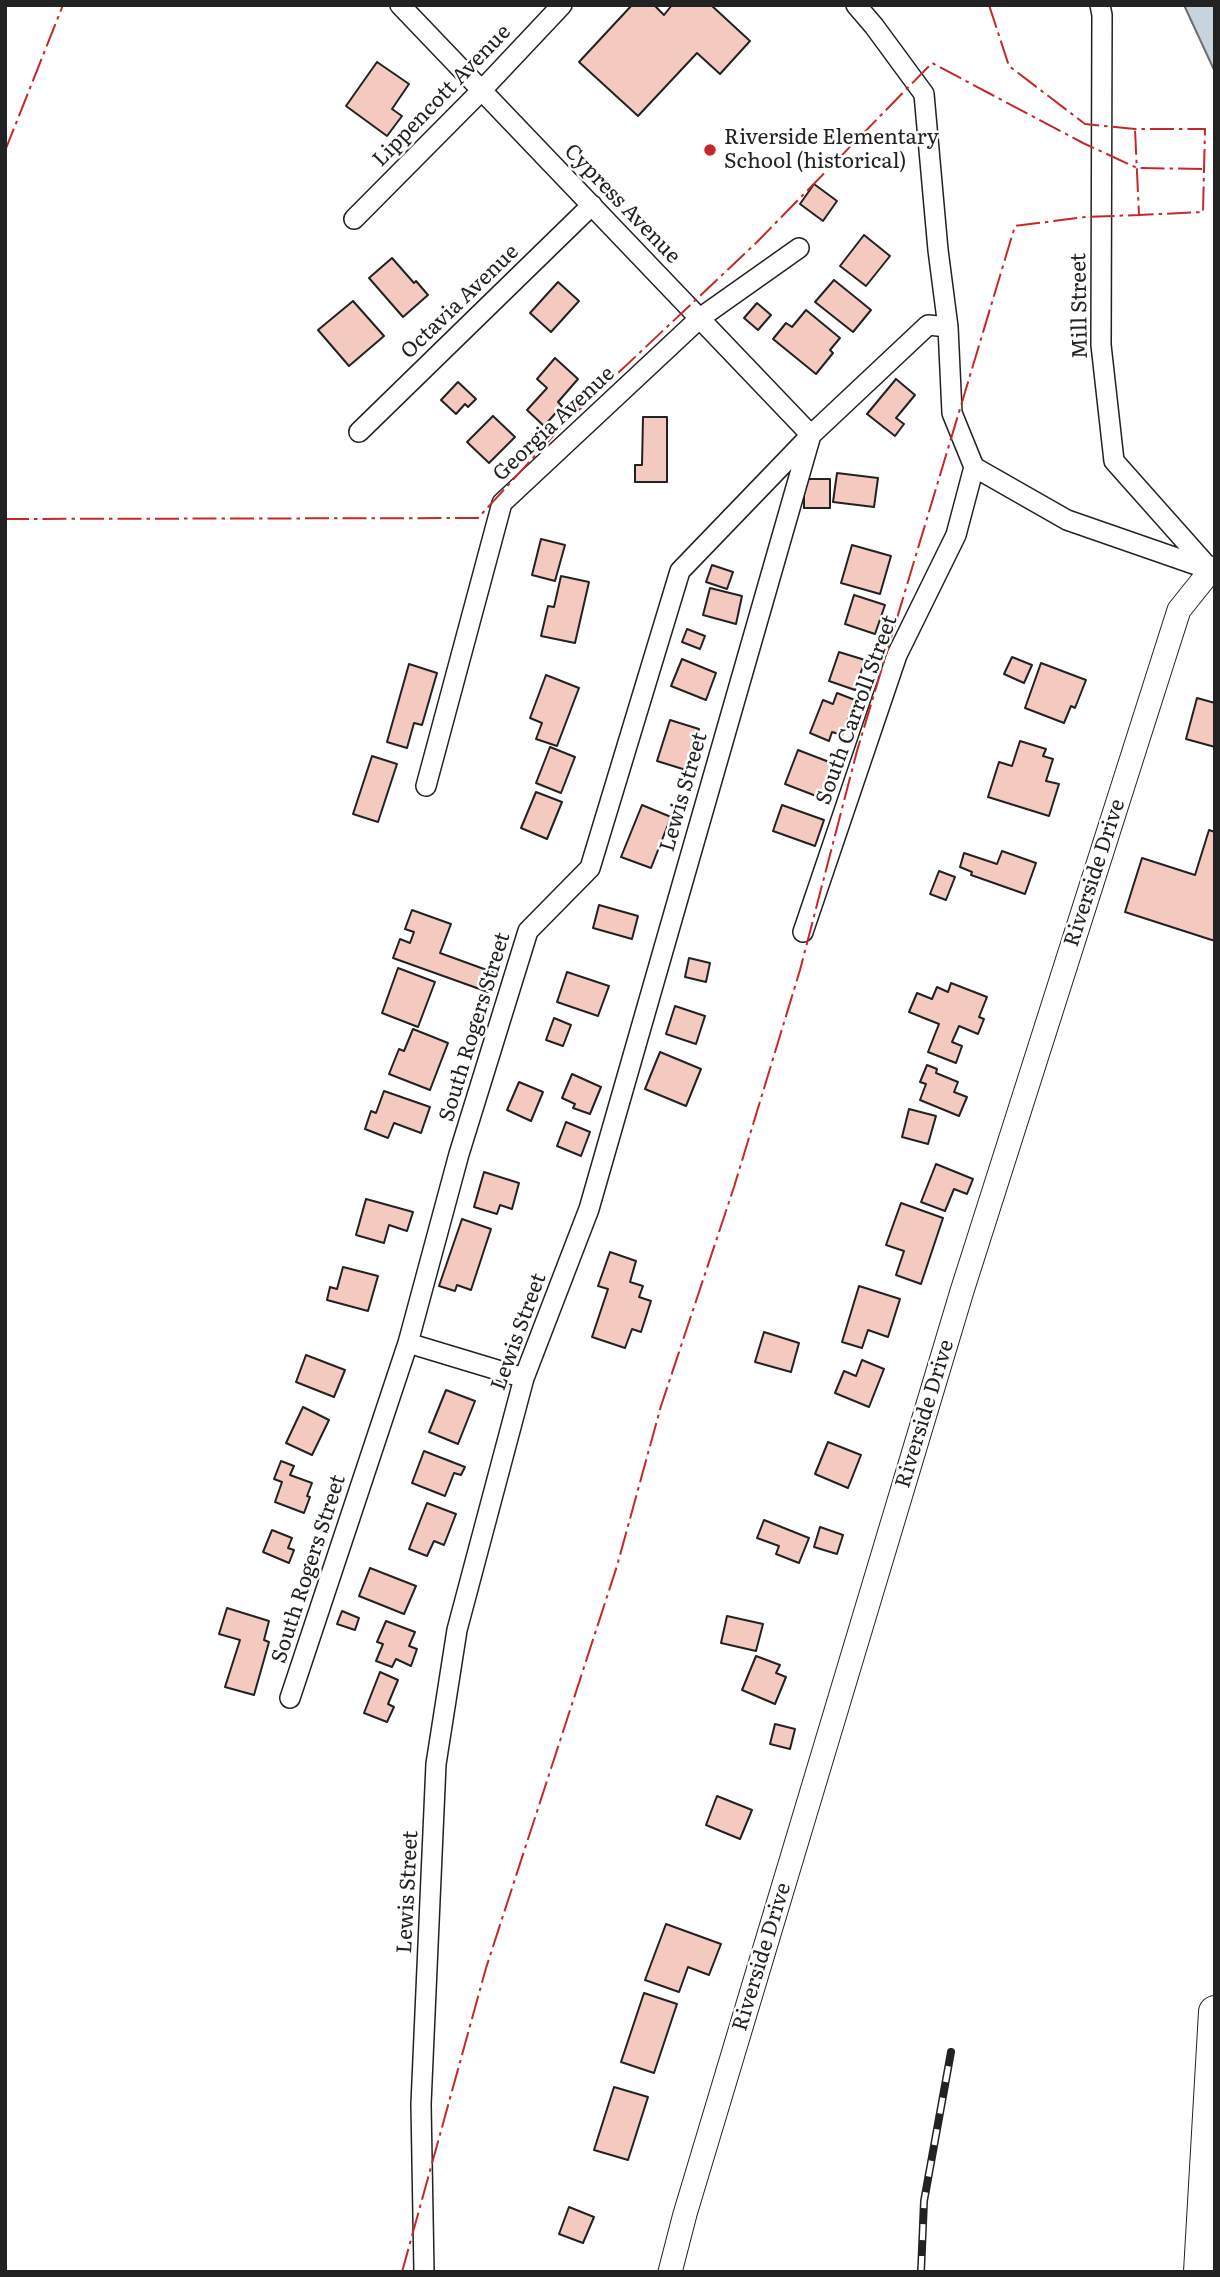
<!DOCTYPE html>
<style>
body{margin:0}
#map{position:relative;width:1220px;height:2277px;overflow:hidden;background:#fff;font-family:Literata,serif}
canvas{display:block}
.frame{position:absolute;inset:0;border:7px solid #222;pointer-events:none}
</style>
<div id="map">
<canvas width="1220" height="2277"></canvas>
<div class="frame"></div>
</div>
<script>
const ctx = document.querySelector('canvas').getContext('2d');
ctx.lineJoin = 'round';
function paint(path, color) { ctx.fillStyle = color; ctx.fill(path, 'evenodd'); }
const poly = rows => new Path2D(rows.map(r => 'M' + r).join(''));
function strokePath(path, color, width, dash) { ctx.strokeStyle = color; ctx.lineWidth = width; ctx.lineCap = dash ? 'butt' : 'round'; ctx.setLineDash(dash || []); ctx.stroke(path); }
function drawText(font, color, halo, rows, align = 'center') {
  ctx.font = font + ' Literata,serif'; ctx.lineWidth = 5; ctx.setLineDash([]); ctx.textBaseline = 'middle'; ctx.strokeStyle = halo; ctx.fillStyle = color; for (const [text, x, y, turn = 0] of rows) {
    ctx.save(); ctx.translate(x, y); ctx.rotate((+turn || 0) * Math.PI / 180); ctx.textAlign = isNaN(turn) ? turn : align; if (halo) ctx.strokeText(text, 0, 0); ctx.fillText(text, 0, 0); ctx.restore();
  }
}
const water = poly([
 [1184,5,1215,5,1215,72,1184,5]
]);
const building = poly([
 [632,5,654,5,664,15,672,5,711,5,750,41,720,74,697,53,638,116,579,62,632,5],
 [377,62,409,84,392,109,402,116,387,136,346,106,377,62],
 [814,184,837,201,823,221,800,204,814,184],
 [864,235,890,256,866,286,840,266,864,235],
 [392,258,414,283,416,281,428,295,403,317,369,278,392,258],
 [834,280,871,310,853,332,815,302,834,280],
 [558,282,579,301,551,332,530,313,558,282],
 [353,301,384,336,349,366,318,330,353,301],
 [757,303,771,315,758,330,744,318,757,303],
 [806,310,840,338,830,350,833,353,816,374,773,339,786,323,792,327,806,310],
 [555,358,578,379,558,402,562,406,544,426,527,410,547,388,537,379,555,358],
 [896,379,915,395,896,418,904,424,895,436,867,414,896,379],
 [458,382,476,399,468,407,465,404,456,414,441,400,458,382],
 [493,416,515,437,489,463,467,442,493,416],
 [643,417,667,417,667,482,635,482,635,465,642,465,643,417],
 [837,473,878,478,874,507,833,502,837,473],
 [804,479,830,479,830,508,804,508,804,479],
 [541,539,565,545,555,581,532,575,541,539],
 [852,545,891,556,880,594,841,583,852,545],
 [712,565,733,572,727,589,706,582,712,565],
 [561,576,589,582,575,643,541,636,548,606,554,607,561,576],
 [710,588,742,596,736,624,703,615,710,588],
 [854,595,885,605,875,634,845,624,854,595],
 [687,629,705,636,700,649,682,642,687,629],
 [839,652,865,660,855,690,829,681,839,652],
 [1012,657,1032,665,1024,683,1004,674,1012,657],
 [682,659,716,673,706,700,671,686,682,659],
 [1041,663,1086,680,1075,708,1071,706,1064,723,1025,708,1041,663],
 [409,664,437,673,422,725,414,723,407,748,387,742,409,664],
 [546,675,579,688,557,746,536,739,542,723,530,718,546,675],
 [837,693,855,700,842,735,832,732,829,741,810,733,823,700,833,704,837,693],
 [1197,698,1215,703,1215,747,1186,739,1197,698],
 [670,720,699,729,686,770,657,761,670,720],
 [1020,741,1046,749,1043,756,1053,759,1046,781,1059,784,1049,816,988,797,999,762,1012,766,1020,741],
 [550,747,575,757,561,793,536,783,550,747],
 [798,750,837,765,824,799,785,784,798,750],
 [372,756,397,764,378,822,353,814,372,756],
 [536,792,562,802,547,839,521,828,536,792],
 [642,805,671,817,651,868,621,857,642,805],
 [782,805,824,820,815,846,773,831,782,805],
 [1209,830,1215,832,1215,941,1125,912,1142,858,1195,875,1209,830],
 [1002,851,1036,863,1025,894,971,875,972,872,960,867,964,853,997,864,1002,851],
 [939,871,955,877,946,900,930,894,939,871],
 [599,905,638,916,632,939,593,928,599,905],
 [412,910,451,924,440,953,495,973,488,992,393,958,400,939,410,943,414,932,405,929,412,910],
 [689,958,710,963,706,982,685,977,689,958],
 [398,968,435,982,418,1027,382,1013,398,968],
 [567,972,609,986,598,1016,557,1002,567,972],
 [951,983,987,997,979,1017,984,1019,978,1034,959,1026,952,1042,962,1046,956,1063,928,1052,939,1024,909,1012,917,993,932,999,937,987,948,992,951,983],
 [675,1006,705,1016,696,1044,666,1034,675,1006],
 [554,1018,571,1025,563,1046,546,1040,554,1018],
 [413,1029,448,1043,430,1090,389,1074,399,1049,404,1051,413,1029],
 [660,1052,701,1069,686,1106,645,1089,660,1052],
 [927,1065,937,1069,936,1073,958,1082,954,1092,967,1097,959,1116,920,1100,926,1084,920,1082,927,1065],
 [572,1074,601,1087,590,1114,573,1108,575,1104,562,1098,572,1074],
 [519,1082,543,1092,531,1121,507,1110,519,1082],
 [384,1091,430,1107,421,1133,394,1123,388,1138,365,1129,371,1111,376,1113,384,1091],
 [909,1109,936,1116,928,1144,902,1137,909,1109],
 [566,1122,590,1132,581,1156,557,1146,566,1122],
 [936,1164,973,1179,967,1194,954,1189,945,1211,921,1202,936,1164],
 [484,1172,519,1183,512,1209,500,1205,497,1214,474,1207,484,1172],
 [366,1199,413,1212,407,1231,389,1225,384,1243,356,1235,366,1199],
 [901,1203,943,1218,921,1284,896,1275,904,1251,886,1245,901,1203],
 [462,1219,491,1229,471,1290,457,1285,455,1291,439,1286,462,1219],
 [610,1252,636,1261,630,1282,643,1286,639,1297,651,1301,641,1332,632,1329,625,1348,592,1337,608,1289,598,1286,610,1252],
 [343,1267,378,1276,368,1311,327,1300,330,1287,337,1289,343,1267],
 [859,1286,900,1299,888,1337,868,1330,862,1348,842,1342,859,1286],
 [764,1332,799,1343,791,1372,755,1362,764,1332],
 [306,1355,345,1370,334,1397,296,1382,306,1355],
 [862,1360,884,1369,869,1407,835,1393,844,1371,856,1376,862,1360],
 [446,1390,475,1401,458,1444,429,1432,446,1390],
 [303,1407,329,1420,312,1455,286,1443,303,1407],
 [828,1442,861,1455,848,1488,815,1474,828,1442],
 [424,1451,465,1467,461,1475,454,1473,445,1496,412,1483,424,1451],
 [281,1461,294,1466,290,1475,312,1483,307,1496,310,1497,304,1513,275,1502,282,1482,274,1479,281,1461],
 [427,1503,456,1514,444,1545,434,1541,427,1556,409,1549,427,1503],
 [764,1520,809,1538,799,1563,776,1554,779,1546,757,1538,764,1520],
 [820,1527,843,1535,837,1554,814,1547,820,1527],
 [272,1530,292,1538,288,1548,294,1550,289,1563,263,1552,272,1530],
 [370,1568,416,1586,404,1614,359,1596,370,1568],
 [227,1608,269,1621,264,1640,269,1642,254,1695,225,1687,240,1640,219,1634,227,1608],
 [342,1611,359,1618,355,1630,337,1624,342,1611],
 [727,1616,763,1624,756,1651,721,1643,727,1616],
 [386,1621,415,1632,409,1646,417,1649,411,1666,396,1659,392,1667,376,1661,383,1644,377,1642,386,1621],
 [756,1656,780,1665,776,1673,786,1677,775,1704,742,1690,756,1656],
 [380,1672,398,1680,388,1704,394,1707,387,1722,364,1713,380,1672],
 [775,1724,795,1729,790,1749,770,1744,775,1724],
 [717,1796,752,1810,740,1839,706,1825,717,1796],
 [666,1924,721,1944,709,1975,688,1967,679,1992,645,1980,666,1924],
 [644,1993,677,2004,654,2073,621,2062,644,1993],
 [614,2087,648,2097,628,2160,594,2150,614,2087],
 [569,2207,594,2217,583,2243,559,2234,569,2207]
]);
const minor = poly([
 [400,5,811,435],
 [856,5,874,26,924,94,938,250,948,327,952,413,974,467,1067,520,1211,570],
 [1100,5,1102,15,1101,345,1114,461,1210,569],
 [354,219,481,91,562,5],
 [359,432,592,205],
 [426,786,502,503,700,318,799,248],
 [803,932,897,655,956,535,974,467],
 [408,1343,524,1378],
 [290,1698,408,1343,459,1154,528,931,590,868,680,571,811,435,928,325,948,327],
 [424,2272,421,2104,436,1764,457,1630,524,1378,589,1209,811,435]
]);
const tertiary = poly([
 [670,2272,685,2214,962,1291,1179,610,1211,570,1215,568]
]);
const trunk = poly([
 [1200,2272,1215,2012]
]);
const rail = poly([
 [921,2272,924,2201,951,2052]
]);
const power = poly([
 [989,5,1009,66,1085,124,1135,129,1205,129,1203,212,1139,215,1135,129],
 [5,151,63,5],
 [5,519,478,518,564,424,756,243,932,63,1083,143,1137,168,1204,169],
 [402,2272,486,1968,617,1566,661,1406,734,1187,800,970,857,751,1015,226,1085,217,1139,215]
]);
const markers = [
 [710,150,7,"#c62828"]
];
const streetNames = [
 ["Lippencott Avenue",442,96,-46],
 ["Cypress Avenue",622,204,46],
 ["Octavia Avenue",460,302,-44],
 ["Mill Street",1080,306,-91],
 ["Georgia Avenue",554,424,-43],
 ["South Carroll Street",857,710,-70],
 ["Lewis Street",684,792,-74],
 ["Riverside Drive",1095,873,-72],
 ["South Rogers Street",475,1027,-73],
 ["Lewis Street",519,1332,-70],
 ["Riverside Drive",925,1414,-73],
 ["South Rogers Street",309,1569,-72],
 ["Lewis Street",408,1892,-87],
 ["Riverside Drive",762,1957,-73]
];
const poiNames = [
 ["Riverside Elementary",724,138],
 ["School (historical)",724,162]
];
paint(water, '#c7d3dd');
strokePath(water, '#6f6f6f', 2);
paint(building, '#f3c9c0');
strokePath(building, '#222', 2);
strokePath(minor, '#222', 22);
strokePath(tertiary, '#222', 25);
strokePath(trunk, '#222', 34);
strokePath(minor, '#fff', 19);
strokePath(tertiary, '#fff', 23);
strokePath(trunk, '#fff', 32);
strokePath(rail, '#222', 8);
strokePath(rail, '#fff', 5, [16]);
strokePath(power, '#c62828', 2, [24, 5, 3.5, 5]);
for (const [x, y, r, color] of markers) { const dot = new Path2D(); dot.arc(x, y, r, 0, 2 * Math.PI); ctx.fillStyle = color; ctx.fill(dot); strokePath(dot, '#fff', 2.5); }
drawText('21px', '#222', '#fff', streetNames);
drawText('21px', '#222', '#fff', poiNames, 'left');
</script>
